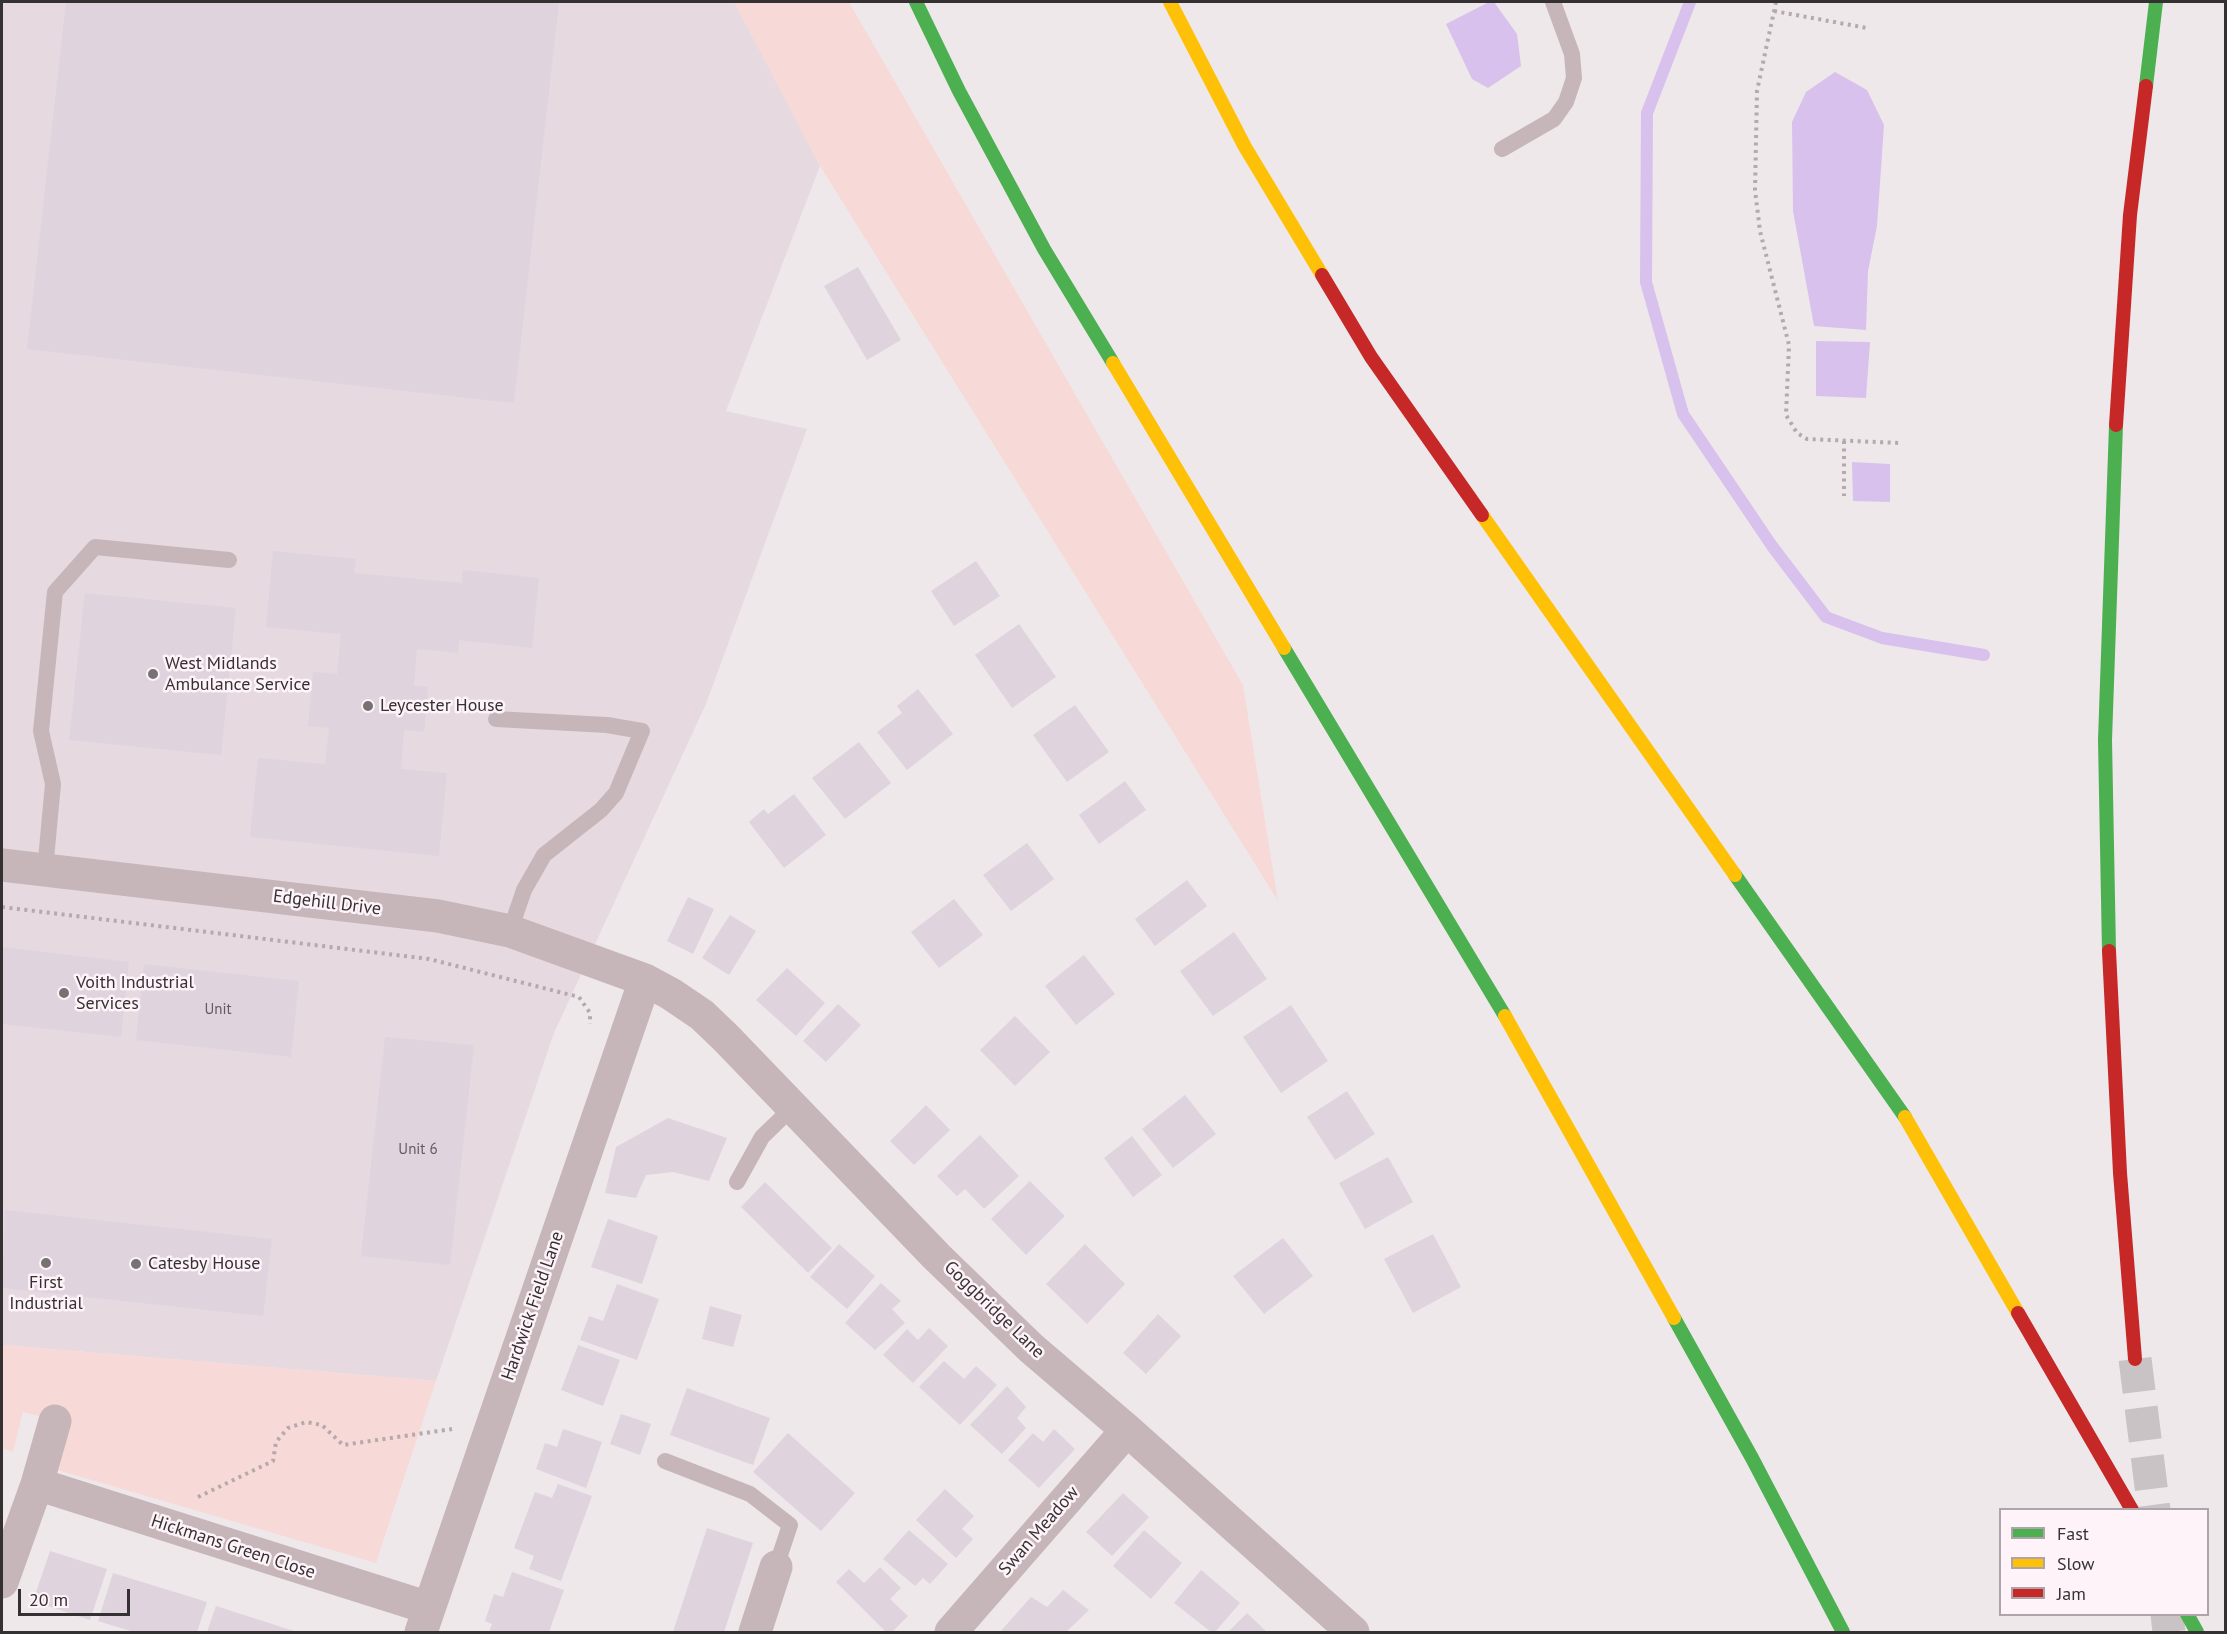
<!DOCTYPE html>
<style>
body{margin:0}
#map{position:relative;width:2227px;height:1634px;overflow:hidden;background:#eee8eb;font-family:"PT Sans",sans-serif}
canvas{display:block}
.frame{position:absolute;inset:0;border:3px solid #353133;pointer-events:none}
.legend{position:absolute;left:1999px;top:1508px;width:210px;height:108px;box-sizing:border-box;background:#fdf3f8;border:2px solid #ada5a9;margin:0;padding:8px 10px;list-style:none;font-size:18px;color:#353133}
.legend li{display:flex;align-items:center;gap:12px;height:30px}
.legend b{width:30px;border:2px solid #ada5a9}
.scale{position:absolute;left:18px;top:1589px;width:112px;height:27px;box-sizing:border-box;border:3px solid #353133;border-top:0;padding-left:8px;font-size:18px;line-height:21px;white-space:nowrap;color:#353133;-webkit-text-stroke:4px #fdf3f8;paint-order:stroke}
</style>
<div id="map">
<canvas width="2227" height="1634"></canvas>
<div class="frame"></div>
<ul class="legend">
<li><b style="height:8px;background:#4caf50"></b>Fast</li>
<li><b style="height:8px;background:#ffc107"></b>Slow</li>
<li><b style="height:8px;background:#c62828"></b>Jam</li>
</ul>
<div class="scale">20 m</div>
</div>
<script>
const ctx = document.querySelector('canvas').getContext('2d');
ctx.lineJoin = 'round';
function paint(path, color) { ctx.fillStyle = color; ctx.fill(path, 'evenodd'); }
const poly = rows => new Path2D(rows.map(r => 'M' + r).join(''));
function strokePath(path, color, width, dash) { ctx.strokeStyle = color; ctx.lineWidth = width; ctx.lineCap = dash ? 'butt' : 'round'; ctx.setLineDash(dash || []); ctx.stroke(path); }
function drawText(font, color, halo, rows, align = 'center') {
  ctx.font = font + ' "PT Sans",sans-serif'; ctx.lineWidth = 5; ctx.setLineDash([]); ctx.textBaseline = 'middle'; ctx.strokeStyle = halo; ctx.fillStyle = color; for (const [text, x, y, turn = 0] of rows) {
    ctx.save(); ctx.translate(x, y); ctx.rotate((+turn || 0) * Math.PI / 180); ctx.textAlign = isNaN(turn) ? turn : align; if (halo) ctx.strokeText(text, 0, 0); ctx.fillText(text, 0, 0); ctx.restore();
  }
}
const built = poly([
 [2,2,737,2,820,166,726,411,807,429,706,704,554,1033,436,1381,2,1345]
]);
const green = poly([
 [734,2,849,2,1243,685,1278,901,820,166],
 [2,1345,436,1381,376,1563,57,1470,68,1424,23,1412,13,1452,2,1448]
]);
const water = poly([
 [1489,2,1494,2,1517,34,1521,66,1488,88,1472,79,1446,24],
 [1835,72,1867,90,1884,125,1877,226,1868,271,1866,330,1814,326,1793,211,1792,122,1806,92],
 [1816,341,1870,342,1866,398,1816,396],
 [1852,462,1890,464,1890,502,1853,501]
]);
const stream = poly([
 [1690,2,1647,113,1646,282,1683,414,1772,546,1826,617,1882,638,1984,655]
]);
const building = poly([
 [66,2,559,2,514,403,27,349],
 [858,267,901,340,867,360,824,286],
 [273,551,356,559,354,573,462,583,463,570,539,578,532,648,459,640,458,653,417,649,414,686,428,687,424,732,404,730,401,769,447,773,439,856,250,837,258,758,325,764,329,728,308,726,313,672,337,674,341,634,266,627],
 [976,561,1000,596,954,626,931,591],
 [85,593,236,608,221,755,69,740],
 [1019,624,1056,677,1012,708,975,655],
 [918,689,953,734,907,770,877,732,902,713,897,706],
 [1075,705,1109,752,1067,782,1033,735],
 [859,742,891,783,845,819,812,778],
 [1125,781,1146,810,1099,844,1079,815],
 [794,794,826,835,784,868,749,822,764,809,768,814],
 [1027,843,1054,879,1011,911,983,875],
 [1187,880,1207,906,1155,946,1135,919],
 [688,897,714,909,693,954,667,941],
 [954,899,983,935,939,968,911,932],
 [730,915,756,931,729,975,702,958],
 [1234,932,1267,979,1213,1016,1180,971],
 [2,947,129,962,121,1037,2,1024],
 [1084,955,1115,994,1076,1025,1045,986],
 [144,964,299,981,291,1057,136,1040],
 [787,968,825,1003,796,1036,756,1000],
 [838,1004,861,1025,826,1062,803,1041],
 [1291,1005,1328,1061,1281,1093,1243,1037],
 [1015,1016,1050,1052,1015,1086,980,1050],
 [385,1037,474,1045,450,1265,361,1256],
 [1347,1091,1375,1134,1335,1160,1307,1117],
 [1185,1095,1216,1134,1173,1168,1142,1129],
 [926,1105,950,1130,914,1165,890,1141],
 [668,1118,727,1138,709,1181,673,1172,646,1175,636,1198,605,1193,616,1147],
 [980,1135,1019,1176,984,1209,965,1189,957,1196,937,1176],
 [1132,1136,1162,1175,1133,1197,1104,1158],
 [1388,1157,1413,1202,1365,1229,1339,1183],
 [1030,1181,1065,1216,1026,1255,991,1219],
 [765,1182,832,1248,808,1273,741,1207],
 [5,1210,272,1239,263,1316,2,1288],
 [608,1219,658,1236,642,1284,591,1267],
 [1433,1234,1461,1287,1413,1313,1384,1259],
 [1283,1238,1313,1276,1264,1314,1233,1276],
 [839,1244,875,1276,847,1309,810,1277],
 [1085,1244,1125,1284,1087,1324,1046,1284],
 [881,1283,901,1301,892,1309,905,1323,875,1350,845,1323],
 [617,1284,659,1299,637,1360,580,1340,589,1316,603,1321],
 [710,1306,742,1315,733,1347,702,1339],
 [1158,1314,1181,1336,1146,1374,1123,1353],
 [929,1328,948,1346,913,1383,883,1355,907,1329,918,1340],
 [578,1345,620,1360,603,1406,561,1390],
 [944,1361,964,1379,976,1366,997,1385,960,1425,919,1387],
 [1007,1386,1026,1407,1017,1418,1026,1428,1002,1454,970,1425],
 [687,1388,770,1418,753,1465,670,1435],
 [621,1414,651,1424,640,1455,610,1444],
 [563,1429,602,1442,586,1488,536,1469,545,1443,557,1447],
 [1054,1429,1075,1449,1039,1488,1008,1460,1033,1433,1043,1442],
 [788,1433,855,1493,821,1531,753,1472],
 [558,1484,592,1496,561,1581,529,1569,534,1556,514,1548,535,1492,552,1498],
 [945,1489,974,1516,962,1529,973,1539,956,1558,916,1520],
 [1123,1493,1149,1517,1112,1556,1086,1532],
 [707,1528,753,1543,724,1632,673,1632],
 [909,1530,948,1564,930,1584,923,1578,915,1586,883,1559],
 [1144,1530,1182,1563,1151,1599,1113,1566],
 [50,1551,107,1569,90,1620,33,1601],
 [880,1567,901,1588,890,1599,908,1616,892,1632,886,1632,836,1582,849,1569,864,1583],
 [1201,1570,1240,1603,1215,1632,1211,1632,1174,1603],
 [512,1572,564,1590,549,1632,489,1632,492,1624,485,1621,494,1594,503,1597],
 [113,1573,207,1602,197,1632,134,1632,98,1621],
 [1063,1590,1089,1610,1066,1632,1000,1632,1031,1597,1047,1607],
 [216,1606,297,1632,207,1632],
 [1247,1613,1267,1632,1228,1632]
]);
const highwayTunnel = poly([
 [2135,1359,2154,1510],
 [2167,1614,2169,1632]
]);
const path = poly([
 [1776,2,1757,91,1755,190,1760,231,1789,345,1786,415,1797,433,1807,439,1900,443],
 [1774,11,1867,28],
 [1844,441,1844,496],
 [2,907,429,959,579,997,590,1013,590,1024],
 [198,1497,273,1461,276,1442,288,1428,306,1422,322,1425,343,1445,452,1429]
]);
const lane = poly([
 [1502,149,1554,119,1566,102,1574,78,1572,54,1553,2],
 [496,719,607,725,642,731,616,793,601,810,544,855,524,890,510,931],
 [45,870,53,784,41,731,55,592,95,547,229,560],
 [737,1182,762,1137,793,1107],
 [665,1461,750,1494,790,1525,776,1567]
]);
const street = poly([
 [2,865,438,916,510,931,645,980,671,994,702,1015,726,1038,937,1257,1031,1348,1127,1430,1353,1632],
 [37,1484,429,1608],
 [2,1582,37,1484,55,1421],
 [421,1632,645,980],
 [755,1632,776,1567],
 [951,1632,1127,1430]
]);
const fast = poly([
 [916,2,959,91,1044,249,1113,363],
 [2146,86,2156,2],
 [1284,648,1505,1016],
 [1735,875,1905,1117],
 [2109,951,2105,740,2116,425],
 [1674,1318,1752,1458,1843,1632],
 [2187,1614,2197,1632]
]);
const slow = poly([
 [1170,2,1245,147,1322,275],
 [1113,363,1284,648],
 [1482,515,1735,875],
 [1505,1016,1674,1318],
 [1905,1117,2018,1313]
]);
const jam = poly([
 [1322,275,1371,357,1482,515],
 [2116,425,2130,215,2146,86],
 [2109,951,2120,1173,2135,1359],
 [2018,1313,2132,1510]
]);
const markers = [
 [153,674,6,"#767173"],
 [368,706,6,"#767173"],
 [64,993,6,"#767173"],
 [46,1263,6,"#767173"],
 [136,1264,6,"#767173"]
];
const numberNames = [
 ["Unit",218,1010],
 ["Unit 6",418,1150]
];
const poiNames = [
 ["West Midlands",165,664],
 ["Ambulance Service",165,685],
 ["Leycester House",380,706],
 ["Voith Industrial",76,983],
 ["Services",76,1004],
 ["Catesby House",148,1264],
 ["First",46,1283,"center"],
 ["Industrial",46,1304,"center"]
];
const streetNames = [
 ["Edgehill Drive",327,903,7],
 ["Hardwick Field Lane",533,1306,-71],
 ["Goggbridge Lane",994,1310,44],
 ["Swan Meadow",1039,1531,-49],
 ["Hickmans Green Close",233,1547,18]
];
paint(built, '#e6dae0');
paint(green, '#f7dad7');
paint(water, '#d8c1ec');
strokePath(stream, '#d8c1ec', 12);
paint(building, '#dfd3dd');
strokePath(highwayTunnel, '#c9c3c6', 33, [33, 16]);
strokePath(path, '#b5a9ab', 4, [3, 4.5]);
strokePath(lane, '#c7b6b9', 16);
strokePath(street, '#c7b6b9', 33);
strokePath(fast, '#4caf50', 14);
strokePath(slow, '#ffc107', 14);
strokePath(jam, '#c62828', 14);
for (const [x, y, r, color] of markers) { const dot = new Path2D(); dot.arc(x, y, r, 0, 2 * Math.PI); ctx.fillStyle = color; ctx.fill(dot); strokePath(dot, '#fdf3f8', 2); }
drawText('15px', '#615b5f', null, numberNames);
drawText('18px', '#353133', '#fdf3f8', poiNames, 'left');
drawText('18px', '#353133', '#fdf3f8', streetNames);
</script>
